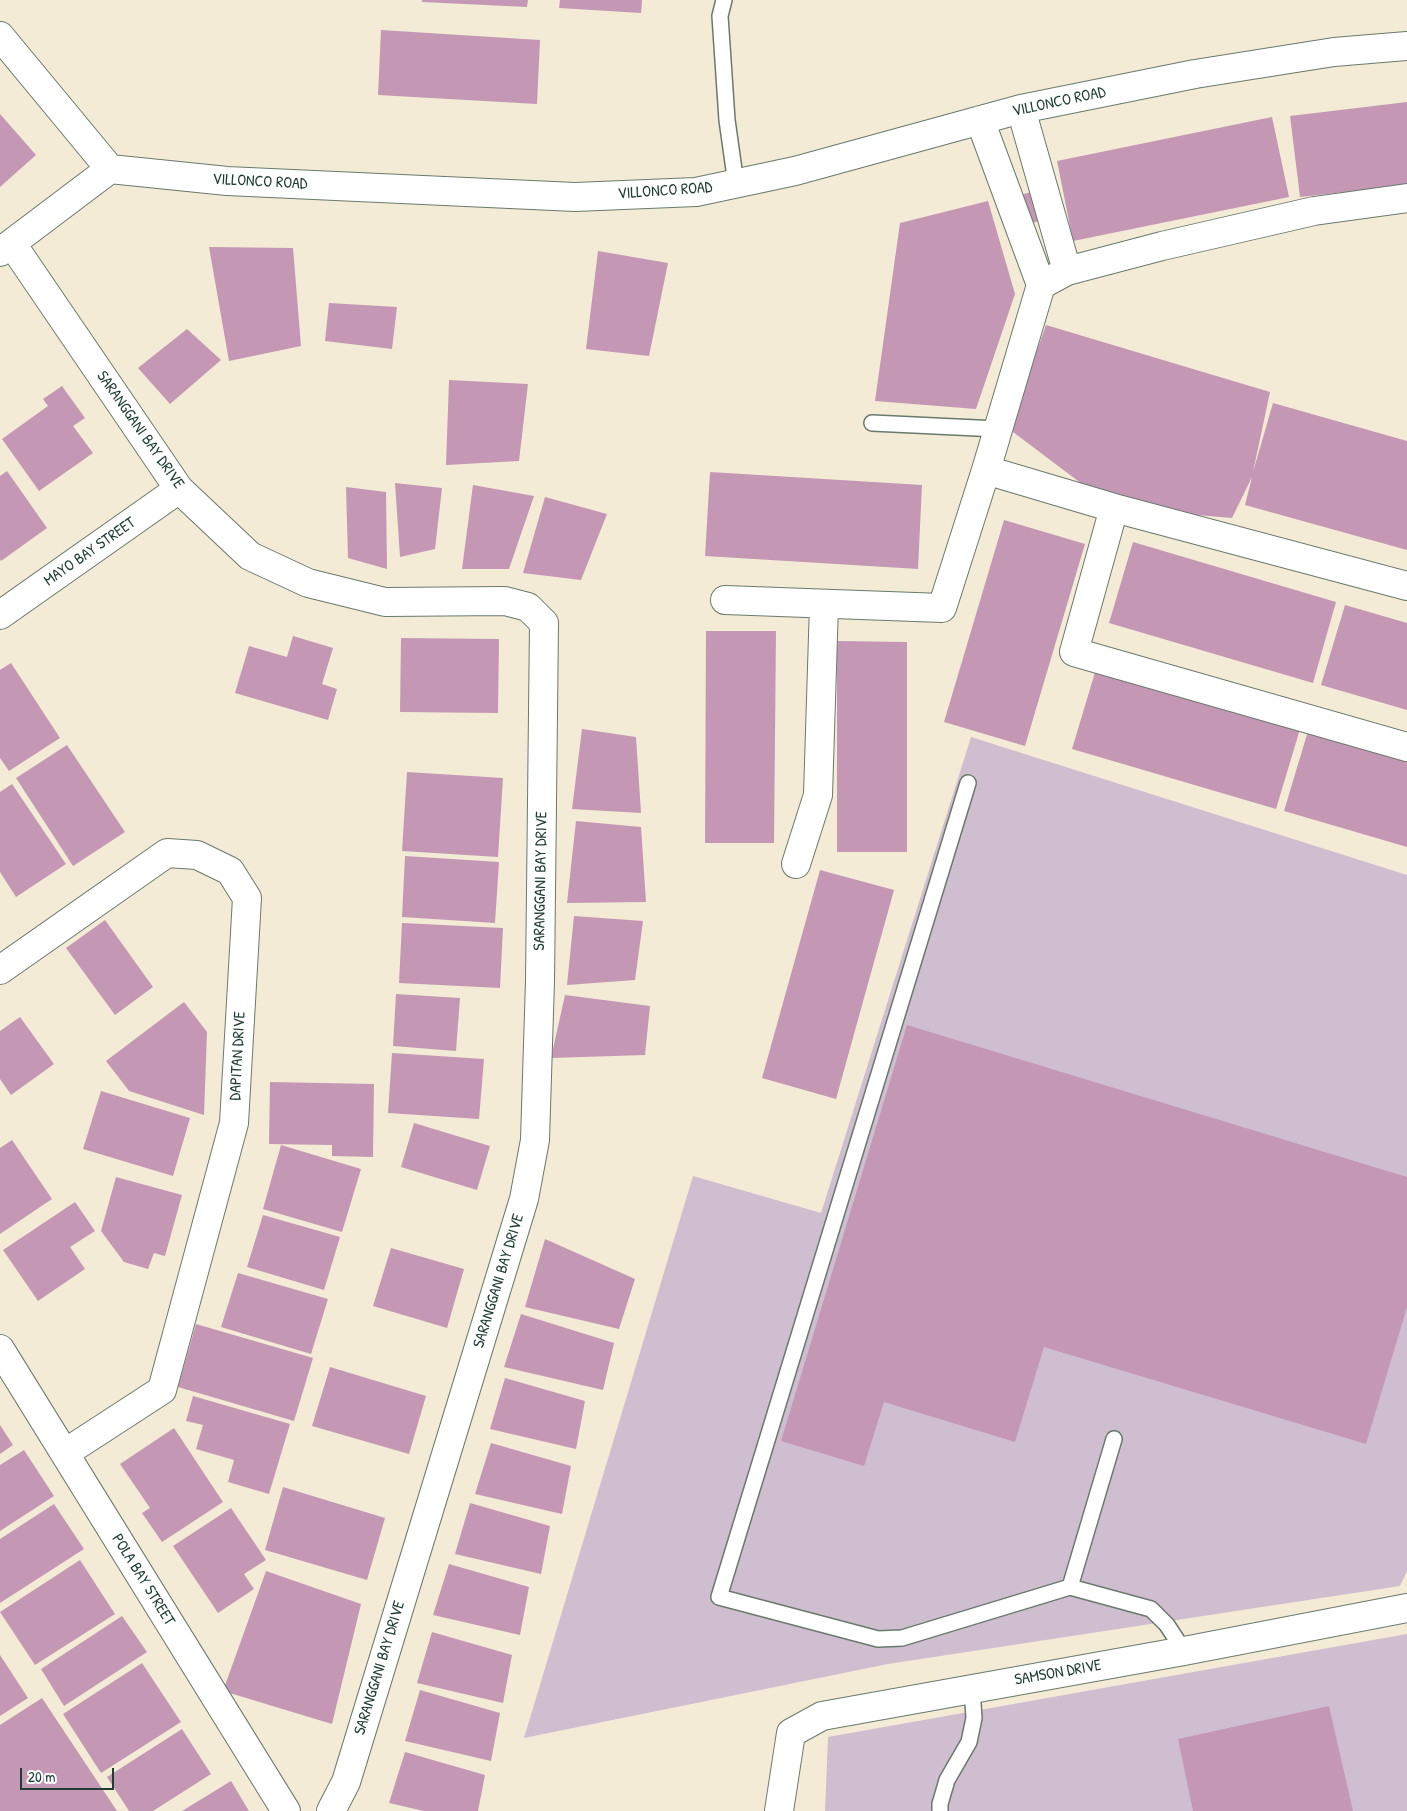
<!DOCTYPE html>
<style>
body{margin:0}
#map{position:relative;width:1407px;height:1811px;overflow:hidden;background:#f3ebd5;font-family:"Patrick Hand",sans-serif}
canvas{display:block}
.scale{position:absolute;left:20px;top:1768px;width:94px;height:22px;box-sizing:border-box;border:2px solid #1f3d34;border-top:0;padding-left:6px;font-size:15px;line-height:18px;white-space:nowrap;color:#1f3d34;-webkit-text-stroke:4px #fff;paint-order:stroke}
</style>
<div id="map">
<canvas width="1407" height="1811"></canvas>
<div class="scale">20 m</div>
</div>
<script>
const ctx = document.querySelector('canvas').getContext('2d');
ctx.lineJoin = 'round';
function paint(path, color) { ctx.fillStyle = color; ctx.fill(path, 'evenodd'); }
const poly = rows => new Path2D(rows.map(r => 'M' + r).join(''));
function strokePath(path, color, width, dash) { ctx.strokeStyle = color; ctx.lineWidth = width; ctx.lineCap = dash ? 'butt' : 'round'; ctx.setLineDash(dash || []); ctx.stroke(path); }
function drawText(font, color, halo, rows, align = 'center') {
  ctx.font = font + ' "Patrick Hand",sans-serif'; ctx.lineWidth = 5; ctx.setLineDash([]); ctx.textBaseline = 'middle'; ctx.strokeStyle = halo; ctx.fillStyle = color; for (const [text, x, y, turn = 0] of rows) {
    ctx.save(); ctx.translate(x, y); ctx.rotate((+turn || 0) * Math.PI / 180); ctx.textAlign = isNaN(turn) ? turn : align; if (halo) ctx.strokeText(text, 0, 0); ctx.fillText(text, 0, 0); ctx.restore();
  }
}
const industrial = poly([
 [971,737,1407,875,1407,1571,1400,1586,888,1664,524,1738,693,1176,821,1213],
 [1407,1634,1407,1811,825,1811,828,1737]
]);
const building = poly([
 [422,0,528,0,527,7,422,2],
 [560,0,642,0,641,13,559,8],
 [381,30,540,40,537,104,378,95],
 [1407,102,1407,185,1300,197,1290,116],
 [0,114,36,155,0,187],
 [1272,117,1289,197,1073,241,1057,161],
 [1035,191,1043,220,1024,225,1016,196],
 [988,201,1015,294,976,409,875,401,900,223],
 [209,247,293,248,301,346,229,361],
 [598,251,668,263,649,356,586,349],
 [329,303,397,307,392,349,325,341],
 [1046,325,1270,392,1253,472,1273,403,1407,441,1407,550,1245,505,1252,477,1232,518,1114,508,1009,429],
 [187,329,221,360,170,404,138,368],
 [449,380,528,384,519,461,446,465],
 [62,386,85,418,73,426,93,453,39,491,2,439,48,406,43,399],
 [7,471,47,528,1,561,0,559,0,476],
 [710,472,922,485,918,569,705,556],
 [395,483,442,488,435,549,400,557],
 [473,485,534,496,509,569,462,569],
 [346,487,386,492,387,569,348,558],
 [545,497,607,514,581,580,523,573],
 [1004,520,1085,544,1025,746,944,722],
 [1133,542,1336,602,1313,683,1109,623],
 [1345,605,1407,623,1407,710,1321,685],
 [706,631,776,631,774,843,705,843],
 [293,636,333,648,322,684,337,689,328,720,235,693,249,646,287,657],
 [401,638,499,639,498,713,400,712],
 [837,641,907,642,907,852,837,852],
 [11,663,60,738,9,771,0,758,0,670],
 [1096,669,1300,729,1276,809,1072,749],
 [582,729,636,737,641,813,572,809],
 [1308,731,1407,760,1407,847,1284,811],
 [67,745,125,832,73,866,16,778],
 [407,772,503,778,498,857,402,851],
 [12,784,66,864,16,897,0,872,0,792],
 [576,821,641,827,646,902,567,903],
 [405,856,499,862,495,923,402,917],
 [820,870,894,890,836,1099,762,1078],
 [574,916,643,921,635,980,567,985],
 [105,920,153,987,115,1015,66,948],
 [402,923,503,928,500,988,399,983],
 [396,994,460,998,456,1051,393,1046],
 [565,995,650,1006,645,1055,551,1058],
 [184,1002,207,1032,204,1115,129,1091,106,1061],
 [20,1017,54,1064,11,1095,0,1079,0,1031],
 [907,1025,1407,1177,1407,1307,1366,1444,1044,1347,1015,1442,884,1402,864,1466,781,1441],
 [392,1053,484,1059,479,1119,388,1113],
 [270,1082,374,1084,373,1157,332,1156,332,1145,269,1144],
 [101,1091,190,1118,173,1176,83,1149],
 [414,1123,490,1146,477,1190,401,1167],
 [12,1140,52,1199,0,1234,0,1148],
 [281,1145,361,1169,342,1232,263,1209],
 [116,1177,182,1195,165,1256,154,1253,148,1269,124,1262,101,1231],
 [75,1202,95,1231,70,1247,85,1269,38,1301,3,1250],
 [263,1215,340,1237,324,1290,247,1267],
 [545,1239,635,1279,619,1329,525,1307],
 [391,1248,464,1269,447,1328,373,1306],
 [238,1273,328,1299,311,1354,221,1327],
 [521,1314,614,1343,603,1390,504,1367],
 [196,1324,313,1358,294,1421,178,1387],
 [330,1367,426,1396,409,1454,312,1426],
 [505,1378,585,1401,576,1449,490,1429],
 [193,1396,290,1424,269,1494,228,1482,234,1460,196,1449,203,1425,186,1421],
 [0,1425,13,1445,0,1454],
 [174,1428,223,1502,162,1542,142,1513,150,1508,120,1464],
 [491,1443,571,1466,562,1514,475,1494],
 [24,1450,54,1496,0,1531,0,1465],
 [283,1487,385,1518,367,1580,265,1550],
 [470,1503,550,1526,541,1574,455,1554],
 [54,1504,84,1549,0,1603,0,1539],
 [231,1508,266,1560,244,1574,254,1589,218,1613,173,1546],
 [80,1560,115,1614,35,1665,0,1612],
 [449,1564,529,1587,520,1635,433,1615],
 [266,1571,361,1604,332,1724,223,1691],
 [122,1616,147,1652,64,1706,41,1669],
 [432,1632,512,1655,503,1703,417,1683],
 [0,1655,28,1698,0,1716],
 [142,1663,181,1722,101,1773,63,1714],
 [420,1690,500,1713,491,1761,405,1741],
 [42,1698,117,1811,0,1811,0,1725],
 [1329,1706,1353,1811,1193,1811,1178,1739],
 [182,1729,211,1774,153,1811,129,1811,107,1777],
 [405,1752,485,1775,478,1811,424,1811,389,1803],
 [231,1781,249,1811,182,1811]
]);
const service = poly([
 [724,0,720,16,727,120,736,184],
 [872,423,998,429],
 [968,783,719,1597,878,1639,902,1638,1070,1587,1151,1609,1167,1625,1184,1651],
 [1070,1587,1114,1439],
 [940,1811,940,1804,947,1780,969,1742,974,1718,972,1689]
]);
const minor = poly([
 [0,36,110,169,227,181,575,197,696,192,795,171,1021,109,1195,74,1334,52,1407,46],
 [1021,109,1067,271],
 [12,244,179,489,250,556,308,583,385,602,505,601,528,607,544,623,540,981,535,1140,524,1199,346,1782,331,1811],
 [0,252,110,169],
 [1041,285,1067,271,1162,246,1314,211,1407,198],
 [986,470,1114,508,1407,586],
 [1114,508,1074,652,1407,747],
 [725,600,942,608,986,470,1041,285,980,120],
 [0,615,179,489],
 [796,864,818,795,824,604],
 [0,970,167,853,197,855,230,871,247,898,234,1123,162,1390,65,1453],
 [0,1349,286,1811],
 [779,1811,791,1733,822,1716,1184,1651,1407,1608]
]);
const streetNames = [
 ["VILLONCO ROAD",1059,102,-12],
 ["VILLONCO ROAD",260,182,3],
 ["VILLONCO ROAD",665,191,-4],
 ["SARANGGANI BAY DRIVE",140,430,55],
 ["MAYO BAY STREET",90,552,-35],
 ["SARANGGANI BAY DRIVE",541,881,-89],
 ["DAPITAN DRIVE",238,1056,-87],
 ["SARANGGANI BAY DRIVE",499,1281,-73],
 ["POLA BAY STREET",143,1580,58],
 ["SARANGGANI BAY DRIVE",380,1668,-73],
 ["SAMSON DRIVE",1058,1673,-10]
];
paint(industrial, '#cfbed0');
paint(building, '#c498b4');
strokePath(service, '#697a6c', 18);
strokePath(minor, '#697a6c', 30);
strokePath(service, '#fff', 15);
strokePath(minor, '#fff', 28);
drawText('16px', '#1f3d34', '#fff', streetNames);
</script>
